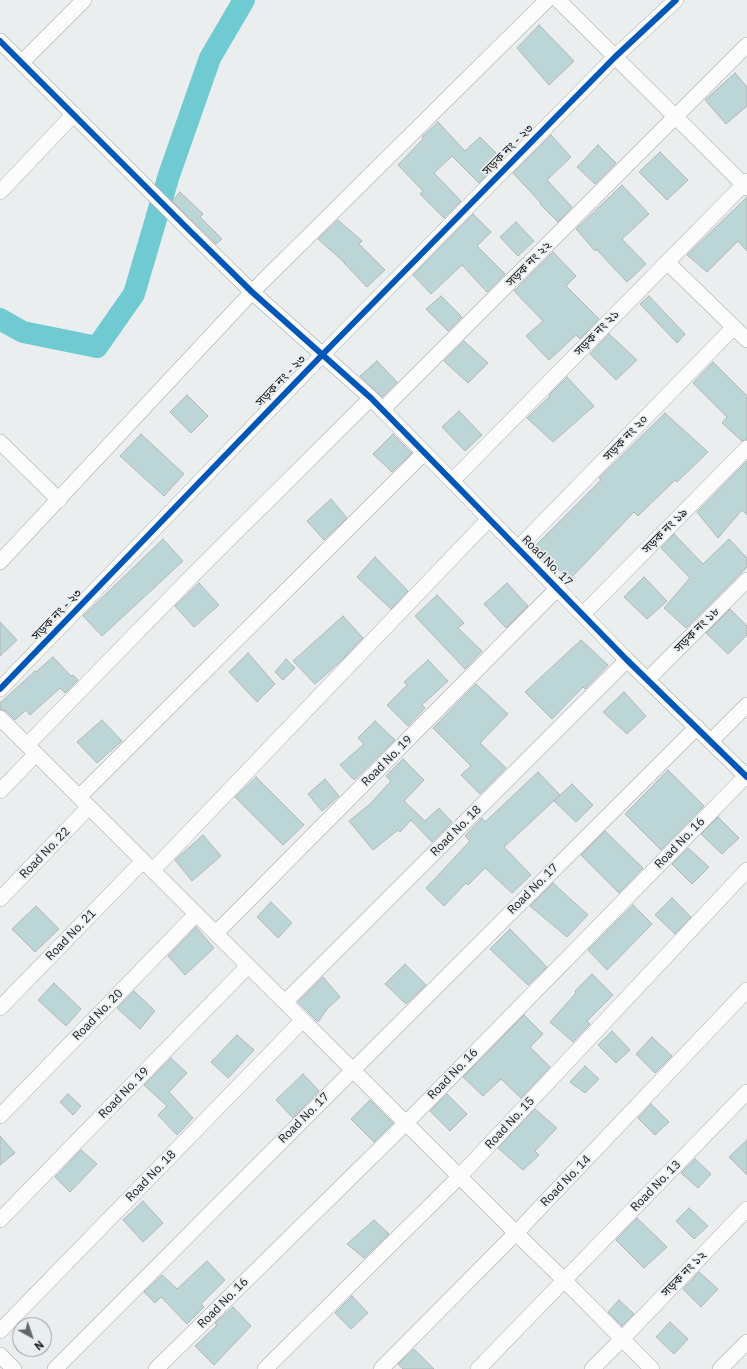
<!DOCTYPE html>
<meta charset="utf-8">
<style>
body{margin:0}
#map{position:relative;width:747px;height:1369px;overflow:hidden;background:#eaeeef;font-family:"IBM Plex Sans",sans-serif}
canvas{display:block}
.north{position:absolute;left:12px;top:1317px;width:40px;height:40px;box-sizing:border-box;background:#e9eff0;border:1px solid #969b9b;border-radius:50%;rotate:140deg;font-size:11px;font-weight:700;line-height:16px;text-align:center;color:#1a1c1c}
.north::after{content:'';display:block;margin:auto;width:14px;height:18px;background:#636666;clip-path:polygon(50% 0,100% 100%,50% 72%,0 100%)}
</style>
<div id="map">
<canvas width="747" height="1369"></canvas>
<div class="north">N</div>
</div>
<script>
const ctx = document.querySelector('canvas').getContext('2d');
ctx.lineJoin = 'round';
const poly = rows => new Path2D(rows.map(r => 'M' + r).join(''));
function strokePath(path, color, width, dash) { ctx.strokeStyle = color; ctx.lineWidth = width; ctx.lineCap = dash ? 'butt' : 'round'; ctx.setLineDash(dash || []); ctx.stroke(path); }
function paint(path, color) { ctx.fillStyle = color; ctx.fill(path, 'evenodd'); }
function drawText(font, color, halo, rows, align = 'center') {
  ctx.font = font + ' "IBM Plex Sans","Noto Sans Bengali",sans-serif'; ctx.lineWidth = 3.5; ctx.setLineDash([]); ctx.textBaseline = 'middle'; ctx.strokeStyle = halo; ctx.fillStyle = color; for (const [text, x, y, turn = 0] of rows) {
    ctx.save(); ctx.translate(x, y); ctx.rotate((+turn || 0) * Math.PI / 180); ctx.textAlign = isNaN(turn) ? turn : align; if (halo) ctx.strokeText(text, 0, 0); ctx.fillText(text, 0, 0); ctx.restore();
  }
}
const river = poly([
 [0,319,23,332,97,347,134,294,169,175,210,58,244,0]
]);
const building = poly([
 [539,25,574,61,549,85,517,48,539,25],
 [735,73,747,87,747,106,726,124,705,100,735,73],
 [438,122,465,151,480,137,502,159,479,183,452,156,434,173,461,201,444,218,420,194,423,191,398,165,423,139,422,137,438,122],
 [551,135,571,157,547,180,572,207,558,222,540,204,541,203,513,173,551,135],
 [598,145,616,163,595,184,577,167,598,145],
 [660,152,688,180,667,200,639,172,660,152],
 [622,185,649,214,622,239,646,264,627,282,596,249,595,251,576,229,622,185],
 [180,192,203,214,200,217,222,239,216,244,172,201,180,192],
 [747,197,747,251,738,241,707,272,687,255,747,197],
 [473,214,491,232,477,246,505,274,487,292,462,265,431,294,413,275,473,214],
 [338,220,362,241,359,244,385,270,367,287,344,263,345,263,318,239,338,220],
 [516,222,534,241,518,256,500,237,516,222],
 [553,252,576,276,566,286,599,319,580,339,576,335,549,360,526,336,543,321,514,291,553,252],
 [441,296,462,317,448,331,426,309,441,296],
 [649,296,685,334,677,343,640,304,649,296],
 [609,334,637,360,616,380,590,354,609,334],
 [464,341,488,363,468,383,444,361,464,341],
 [377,361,397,382,382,397,360,376,377,361],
 [713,362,747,396,747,439,742,441,722,423,727,417,693,383,713,362],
 [567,377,594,406,553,442,527,418,550,396,549,395,567,377],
 [187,395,208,416,191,433,170,412,187,395],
 [459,411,482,435,465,451,442,427,459,411],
 [665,413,708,452,677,482,675,480,638,516,634,512,570,579,533,548,601,480,599,478,665,413],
 [141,434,184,474,164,496,120,456,141,434],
 [393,434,412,453,392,472,373,454,393,434],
 [747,461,747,515,742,510,718,538,697,512,747,461],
 [331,499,347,518,324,540,307,521,331,499],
 [674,534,703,564,729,539,747,558,747,567,686,628,664,608,690,578,661,548,674,534],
 [163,539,183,561,102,636,83,616,163,539],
 [375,557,408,591,391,609,357,577,375,557],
 [644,577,667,601,647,619,624,597,644,577],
 [199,583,219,605,194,627,175,606,199,583],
 [507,583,528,606,506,628,484,604,507,583],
 [437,595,464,623,458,628,482,651,465,669,415,616,437,595],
 [730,609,747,626,747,635,728,654,706,633,730,609],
 [343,616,363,638,341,661,315,684,293,661,343,616],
 [0,622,17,640,0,656,0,622],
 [581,640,608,665,585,689,583,687,552,719,525,692,581,640],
 [248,653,275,684,257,702,229,672,248,653],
 [53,657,71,676,73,675,78,680,65,693,60,688,30,715,26,710,15,720,6,711,0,709,0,703,35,671,36,672,53,657],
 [286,659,295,668,283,680,275,672,286,659],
 [428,660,448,681,422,705,425,708,408,726,387,705,407,685,404,682,428,660],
 [476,684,508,714,480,743,506,768,480,794,461,775,471,766,433,728,476,684],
 [624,692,646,716,627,734,603,712,624,692],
 [102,720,122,741,97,763,77,742,102,720],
 [375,721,395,740,354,780,340,765,364,744,358,738,375,721],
 [403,759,424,780,404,801,425,821,439,808,452,822,432,842,411,820,400,832,398,830,373,850,349,821,370,804,391,781,386,776,403,759],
 [668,770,704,806,661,850,625,814,668,770],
 [538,772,560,795,504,847,531,875,512,893,485,868,468,885,466,883,444,906,426,888,470,841,465,836,482,818,485,822,538,772],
 [256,777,304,825,283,845,235,797,256,777],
 [325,779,339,796,322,811,308,794,325,779],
 [572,784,593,805,576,822,554,801,572,784],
 [718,817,739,838,722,854,701,834,718,817],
 [605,831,643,868,619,893,581,855,605,831],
 [203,835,221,856,192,881,175,860,203,835],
 [688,848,709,867,692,884,672,864,688,848],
 [553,883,588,915,567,937,530,906,553,883],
 [672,898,691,917,675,934,655,915,672,898],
 [271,902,292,923,278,938,257,917,271,902],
 [633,905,652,924,607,970,588,950,633,905],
 [36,906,59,929,35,952,12,929,36,906],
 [196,927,214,948,185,975,168,956,196,927],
 [510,929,547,967,528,985,490,949,510,929],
 [405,964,426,985,406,1004,385,984,405,964],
 [592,974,613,995,587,1021,590,1024,573,1042,550,1022,576,993,575,991,592,974],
 [323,977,340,997,327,1009,318,1022,298,1002,323,977],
 [54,983,81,1009,66,1026,38,1000,54,983],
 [134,991,155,1011,140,1029,117,1008,134,991],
 [524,1015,543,1034,530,1047,550,1067,521,1098,501,1079,483,1096,463,1077,524,1015],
 [612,1031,630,1050,616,1063,598,1045,612,1031],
 [237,1035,254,1050,228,1078,211,1062,237,1035],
 [652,1037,672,1056,655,1073,636,1054,652,1037],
 [171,1058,187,1073,169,1092,193,1118,177,1135,158,1115,167,1106,144,1085,171,1058],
 [585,1066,599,1079,585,1093,570,1082,585,1066],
 [303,1074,319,1091,293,1118,276,1100,303,1074],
 [68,1094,81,1106,73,1115,60,1102,68,1094],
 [447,1094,467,1114,450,1131,430,1111,447,1094],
 [370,1100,393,1123,374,1142,351,1119,370,1100],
 [651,1104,669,1122,655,1135,638,1118,651,1104],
 [535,1109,557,1128,535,1151,539,1155,523,1170,498,1148,535,1109],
 [0,1136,15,1153,0,1165,0,1136],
 [747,1140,747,1175,729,1157,747,1140],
 [81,1150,97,1164,70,1192,55,1177,81,1150],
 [695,1159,711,1174,698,1188,681,1173,695,1159],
 [143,1201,163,1223,143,1242,123,1220,143,1201],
 [689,1208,708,1226,694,1239,676,1221,689,1208],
 [637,1218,667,1247,644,1268,616,1240,637,1218],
 [374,1220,389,1234,364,1258,347,1244,374,1220],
 [207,1261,225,1280,201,1304,204,1307,187,1324,161,1297,155,1303,144,1292,162,1275,177,1289,207,1261],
 [699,1272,718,1289,701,1307,683,1289,699,1272],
 [352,1296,368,1313,351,1329,335,1313,352,1296],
 [619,1300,634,1314,622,1326,608,1312,619,1300],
 [233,1307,251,1326,214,1365,195,1346,217,1325,215,1323,233,1307],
 [670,1322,688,1339,674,1354,656,1337,670,1322],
 [414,1349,434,1369,403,1369,398,1364,414,1349]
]);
const minor = poly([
 [558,0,747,188],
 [0,41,189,230,252,292,371,398,627,660,747,777],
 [22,62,84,0],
 [0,192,74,114],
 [667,262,747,340],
 [382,410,747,45],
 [0,442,59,500],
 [452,481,747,181],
 [518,548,734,327],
 [0,562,252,292,547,0],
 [583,614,747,448],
 [648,679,747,580],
 [0,689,323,354,615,57,676,0],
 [0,718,516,1233,564,1280,652,1369],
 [711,741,747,705],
 [27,745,193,575,371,398],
 [0,791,36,754],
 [79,797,424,453],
 [153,870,489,519],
 [0,899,89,807],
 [216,933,558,588],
 [285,1002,627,660],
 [0,1008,143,861],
 [0,1116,196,914],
 [0,1220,248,966],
 [0,1331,303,1020],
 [622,1339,747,1209],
 [0,1355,14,1369],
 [55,1369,353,1070,697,727],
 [156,1369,406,1123,746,776],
 [265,1369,460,1176,747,870],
 [381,1369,516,1233,747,990],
 [478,1369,747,1092],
 [592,1369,622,1339],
 [720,1369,747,1342]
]);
const cycleway = poly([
 [0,41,189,230,252,292,371,398,627,660,747,777],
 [0,689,323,354,615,57,676,0]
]);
const streetNames = [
 ["সড়ক নং - ২৩",508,150,-45],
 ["সড়ক নং ২২",529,264,-45],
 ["সড়ক নং ২১",597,333,-46],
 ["সড়ক নং - ২৩",281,381,-46],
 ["সড়ক নং ২০",626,438,-46],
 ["সড়ক নং ১৯",665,531,-45],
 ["Road No. 17",547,561,45],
 ["সড়ক নং - ২৩",57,615,-46],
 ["সড়ক নং ১৮",697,630,-45],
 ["Road No. 19",387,761,-45],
 ["Road No. 18",456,831,-45],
 ["Road No. 16",680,843,-46],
 ["Road No. 22",45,853,-46],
 ["Road No. 17",533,889,-45],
 ["Road No. 21",71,935,-46],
 ["Road No. 20",98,1015,-46],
 ["Road No. 16",453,1074,-46],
 ["Road No. 19",124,1093,-46],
 ["Road No. 17",304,1118,-45],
 ["Road No. 15",510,1123,-47],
 ["Road No. 18",151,1176,-46],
 ["Road No. 14",566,1181,-46],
 ["Road No. 13",656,1186,-46],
 ["সড়ক নং ১২",684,1274,-46],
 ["Road No. 16",223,1303,-45]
];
strokePath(river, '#70cad2', 22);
paint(building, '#bcd6d8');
strokePath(building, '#b3b6b6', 1);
strokePath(minor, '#a8abab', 16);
strokePath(minor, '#fcfcfd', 15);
strokePath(cycleway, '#0057b8', 6);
drawText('12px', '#1a1c1c', '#e9eff0', streetNames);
</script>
